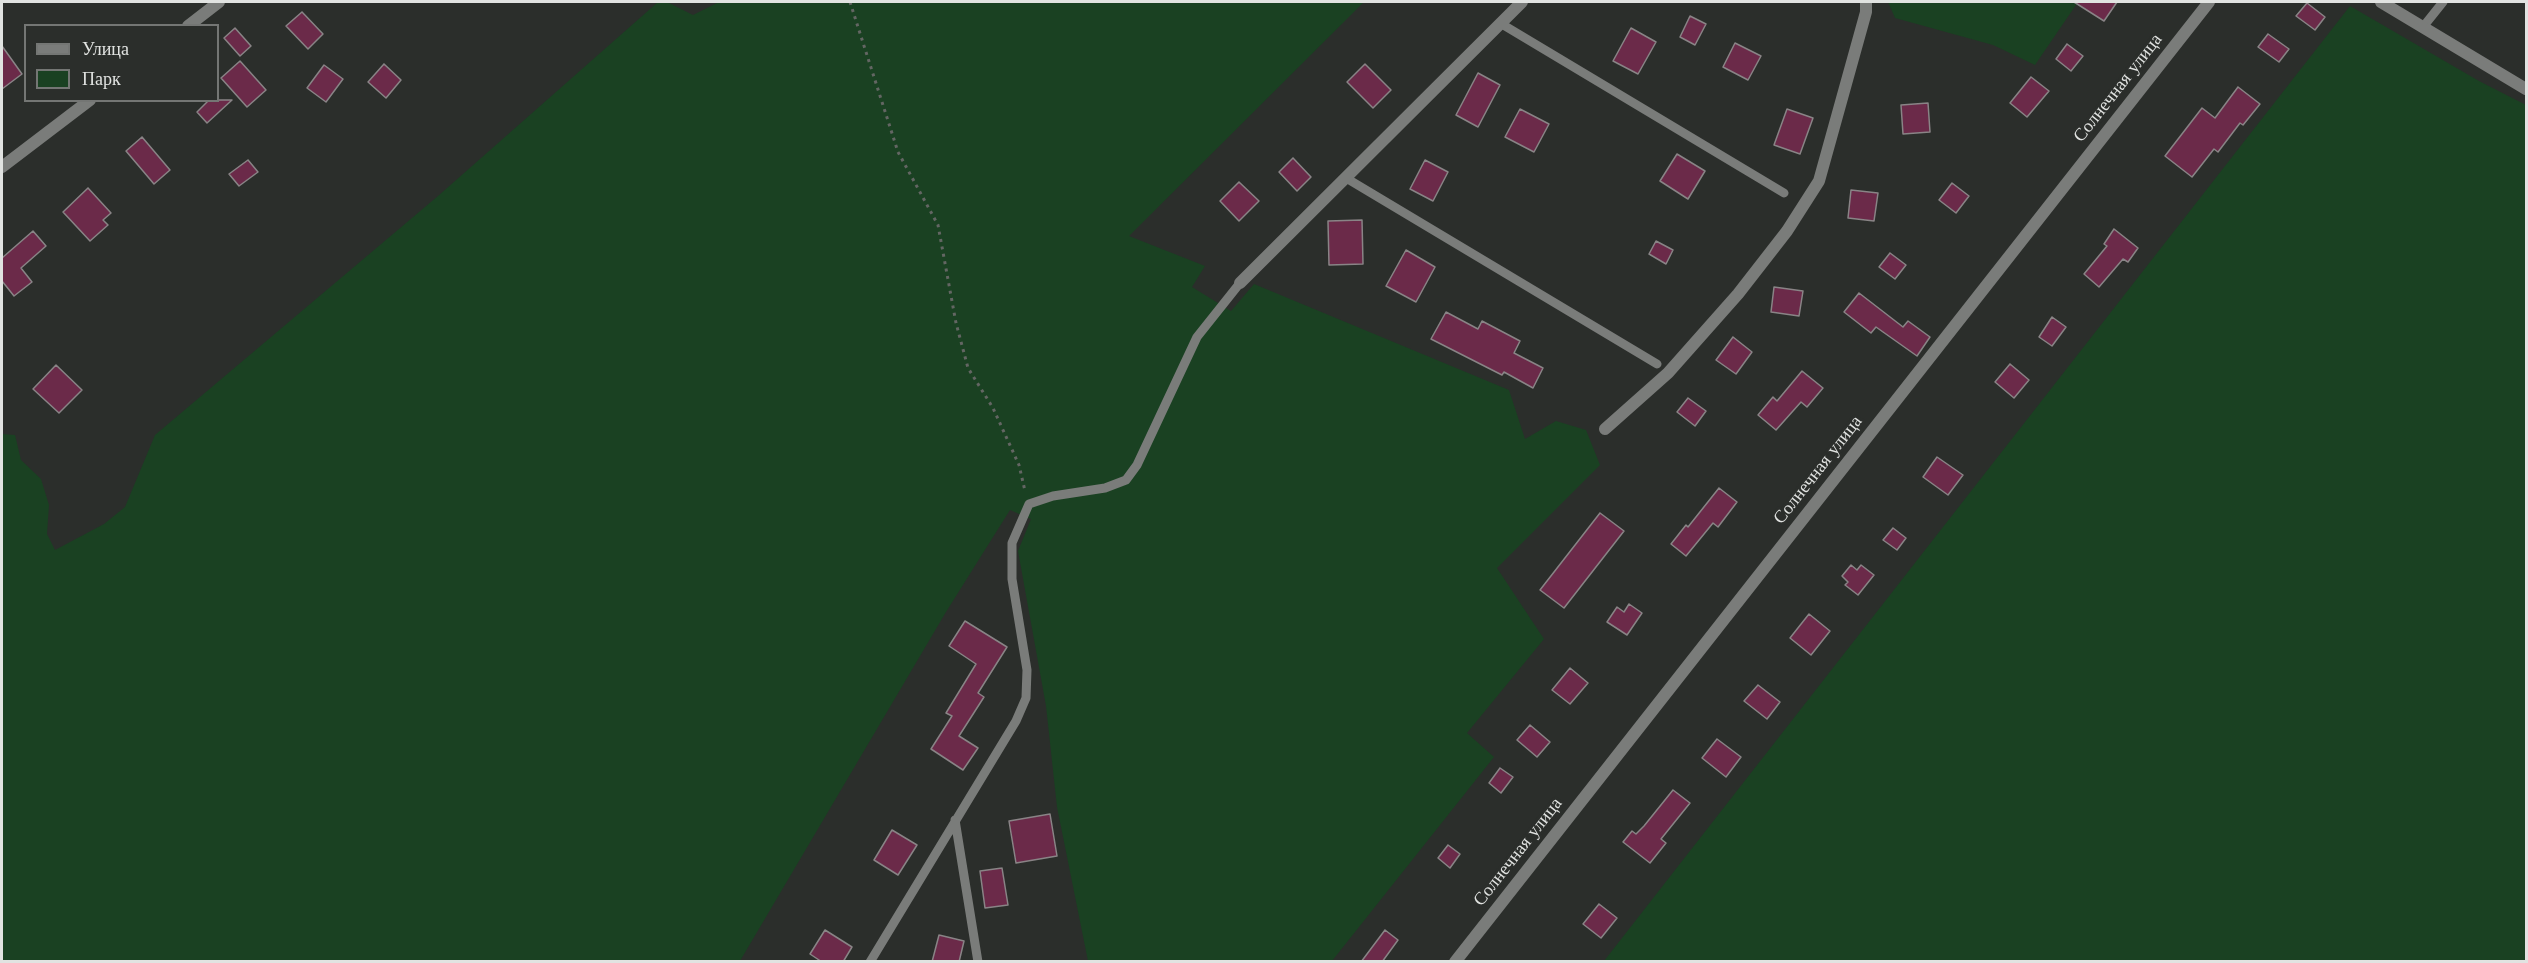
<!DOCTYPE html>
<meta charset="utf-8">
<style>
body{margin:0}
#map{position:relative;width:2528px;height:963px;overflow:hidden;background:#2b2e2b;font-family:"Libre Baskerville",serif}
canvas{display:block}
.frame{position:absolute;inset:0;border:3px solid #e1e3e1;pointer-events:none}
.legend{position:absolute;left:24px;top:24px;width:195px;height:78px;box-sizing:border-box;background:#2b2e2b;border:2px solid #747674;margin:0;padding:8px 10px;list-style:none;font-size:18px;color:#e1e3e1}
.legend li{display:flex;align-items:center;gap:12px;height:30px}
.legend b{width:30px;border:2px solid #747674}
</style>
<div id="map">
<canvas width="2528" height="963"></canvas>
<div class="frame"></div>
<ul class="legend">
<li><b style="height:8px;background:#7a7c7a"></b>Улица</li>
<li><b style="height:16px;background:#1a4122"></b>Парк</li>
</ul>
</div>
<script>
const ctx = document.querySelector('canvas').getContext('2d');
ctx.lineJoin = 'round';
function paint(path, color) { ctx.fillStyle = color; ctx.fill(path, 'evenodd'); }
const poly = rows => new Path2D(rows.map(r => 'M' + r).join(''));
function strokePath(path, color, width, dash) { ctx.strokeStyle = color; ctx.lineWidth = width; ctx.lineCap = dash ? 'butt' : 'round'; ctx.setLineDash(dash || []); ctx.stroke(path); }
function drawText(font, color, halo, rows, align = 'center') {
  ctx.font = font + ' "Libre Baskerville",serif'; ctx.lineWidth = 6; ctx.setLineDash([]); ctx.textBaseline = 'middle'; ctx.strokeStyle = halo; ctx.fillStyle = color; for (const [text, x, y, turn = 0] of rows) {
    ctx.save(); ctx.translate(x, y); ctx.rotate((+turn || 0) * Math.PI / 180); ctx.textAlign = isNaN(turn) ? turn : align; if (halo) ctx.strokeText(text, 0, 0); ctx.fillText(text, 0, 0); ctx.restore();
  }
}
const green = poly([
 [658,2,667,2,693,15,719,2,1364,2,1129,236,1205,266,1192,287,1231,311,1254,284,1509,390,1525,439,1556,421,1586,430,1600,465,1497,568,1544,639,1467,733,1494,757,1332,961,1088,961,1057,807,1046,706,1018,551,1031,519,1010,510,946,612,740,961,2,962,2,434,15,435,21,460,41,479,49,505,47,534,55,550,104,524,125,507,155,435,438,196],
 [1888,2,2078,2,2035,65,1993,45,1895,18],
 [2350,6,2479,81,2526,105,2526,961,1604,961]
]);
const building = poly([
 [2074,2,2117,2,2104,21,2074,2],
 [2307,3,2325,17,2315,30,2296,16,2307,3],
 [302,12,323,34,308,49,286,26,302,12],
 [1690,16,1706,24,1695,45,1680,37,1690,16],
 [235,28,251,46,240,56,224,38,235,28],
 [1631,28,1656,42,1638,74,1613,61,1631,28],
 [2268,34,2289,49,2279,62,2258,47,2268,34],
 [1735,43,1761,56,1748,80,1723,67,1735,43],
 [2067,44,2083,56,2071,71,2056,59,2067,44],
 [2,46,22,74,2,89,2,46],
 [240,61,266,90,247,107,221,78,240,61],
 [384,64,401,80,386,98,368,82,384,64],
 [1365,64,1391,90,1373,108,1347,82,1365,64],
 [324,65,343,79,326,102,307,88,324,65],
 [1478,73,1500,85,1478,127,1456,115,1478,73],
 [2031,77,2049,91,2027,117,2010,103,2031,77],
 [2238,87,2260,104,2243,125,2240,123,2218,152,2214,149,2192,177,2165,156,2202,108,2215,118,2238,87],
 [209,100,232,100,207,123,197,112,209,100],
 [1928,103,1930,132,1903,134,1901,105,1928,103],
 [1520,109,1549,124,1534,152,1505,137,1520,109],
 [1787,109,1813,118,1800,154,1774,145,1787,109],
 [142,137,170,170,154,184,126,151,142,137],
 [1677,154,1705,171,1688,199,1660,181,1677,154],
 [1293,158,1311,177,1297,191,1279,172,1293,158],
 [248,160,258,172,239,186,229,174,248,160],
 [1425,160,1448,172,1433,201,1410,189,1425,160],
 [1239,182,1259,201,1239,221,1220,201,1239,182],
 [1952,183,1969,196,1956,213,1939,200,1952,183],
 [88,188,111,213,103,220,108,225,90,241,63,212,88,188],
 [1851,190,1878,193,1874,221,1848,218,1851,190],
 [1362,220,1363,264,1329,265,1328,221,1362,220],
 [2114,229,2138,248,2128,262,2123,259,2099,287,2084,274,2107,246,2104,244,2114,229],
 [33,231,46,246,21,268,32,282,14,296,2,281,2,258,33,231],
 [1656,241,1673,250,1666,264,1649,254,1656,241],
 [1406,250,1435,267,1416,302,1386,286,1406,250],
 [1890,253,1906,265,1895,279,1879,267,1890,253],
 [1774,287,1803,291,1799,316,1771,312,1774,287],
 [1859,293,1903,327,1908,321,1930,337,1917,356,1876,327,1871,333,1844,312,1859,293],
 [1446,312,1478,329,1482,321,1520,341,1514,353,1543,368,1533,388,1504,372,1502,375,1431,339,1446,312],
 [2052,317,2066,327,2052,346,2039,337,2052,317],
 [1733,337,1752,352,1736,374,1716,360,1733,337],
 [2010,364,2029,380,2014,398,1995,382,2010,364],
 [56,365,82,390,59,413,33,389,56,365],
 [1802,371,1823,388,1807,407,1801,402,1776,430,1758,415,1773,397,1777,401,1802,371],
 [1688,398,1706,411,1695,426,1677,412,1688,398],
 [1937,457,1963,475,1948,495,1923,477,1937,457],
 [1719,488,1737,502,1718,527,1713,523,1686,556,1671,544,1686,525,1688,527,1719,488],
 [1600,513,1624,531,1564,608,1540,590,1600,513],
 [1893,528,1906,538,1897,550,1883,540,1893,528],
 [1851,565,1857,570,1861,565,1874,575,1858,595,1845,585,1848,582,1842,576,1851,565],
 [1629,604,1642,613,1627,635,1607,622,1617,607,1624,612,1629,604],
 [1809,614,1830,631,1811,655,1790,638,1809,614],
 [965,621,1007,647,978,693,984,697,959,736,978,748,963,770,931,749,952,716,946,713,976,664,949,646,965,621],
 [1570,668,1588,683,1570,704,1552,690,1570,668],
 [1758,685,1780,702,1767,719,1744,701,1758,685],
 [1530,725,1550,742,1537,757,1517,740,1530,725],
 [1717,739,1741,757,1726,777,1702,758,1717,739],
 [1500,768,1513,777,1501,793,1489,783,1500,768],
 [1673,790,1690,803,1661,839,1666,843,1650,863,1623,842,1632,831,1636,834,1644,826,1673,790],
 [1050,814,1057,856,1016,863,1009,821,1050,814],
 [892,830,917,845,898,875,874,860,892,830],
 [1448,845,1460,854,1450,868,1438,858,1448,845],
 [1002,868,1008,905,985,908,980,871,1002,868],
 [1599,904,1617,918,1601,938,1583,924,1599,904],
 [825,930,852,947,843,962,822,962,810,954,825,930],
 [1385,930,1398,940,1382,962,1361,962,1385,930],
 [939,935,964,941,959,962,932,962,939,935]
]);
const path = poly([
 [850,2,898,152,938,225,956,323,968,368,993,408,1019,465,1025,491]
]);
const service = poly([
 [1500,23,1784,193],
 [2423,27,2443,2],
 [1346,178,1657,364],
 [955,820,978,962],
 [870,962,1016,721,1026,698,1027,670,1012,579,1012,543,1029,504,1053,496,1105,488,1126,480,1137,465,1197,337,1240,283]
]);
const minor = poly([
 [2381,2,2526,89],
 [1240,283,1522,2],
 [1605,429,1668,373,1738,294,1787,231,1819,181,1866,12,1866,2],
 [1455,962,2209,2]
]);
const tertiary = poly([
 [188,26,219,2],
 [2,167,90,100]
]);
const streetNames = [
 ["Солнечная улица",2118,88,-52],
 ["Солнечная улица",1818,470,-52],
 ["Солнечная улица",1518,852,-52]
];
paint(green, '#1a4122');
paint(building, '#6b2a49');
strokePath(building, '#898486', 1.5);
strokePath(path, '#636663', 3, [3, 4.5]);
strokePath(service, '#7a7c7a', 9);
strokePath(minor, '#7a7c7a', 12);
strokePath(tertiary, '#7a7c7a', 12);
drawText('18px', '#e1e3e1', '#2b2e2b', streetNames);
</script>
